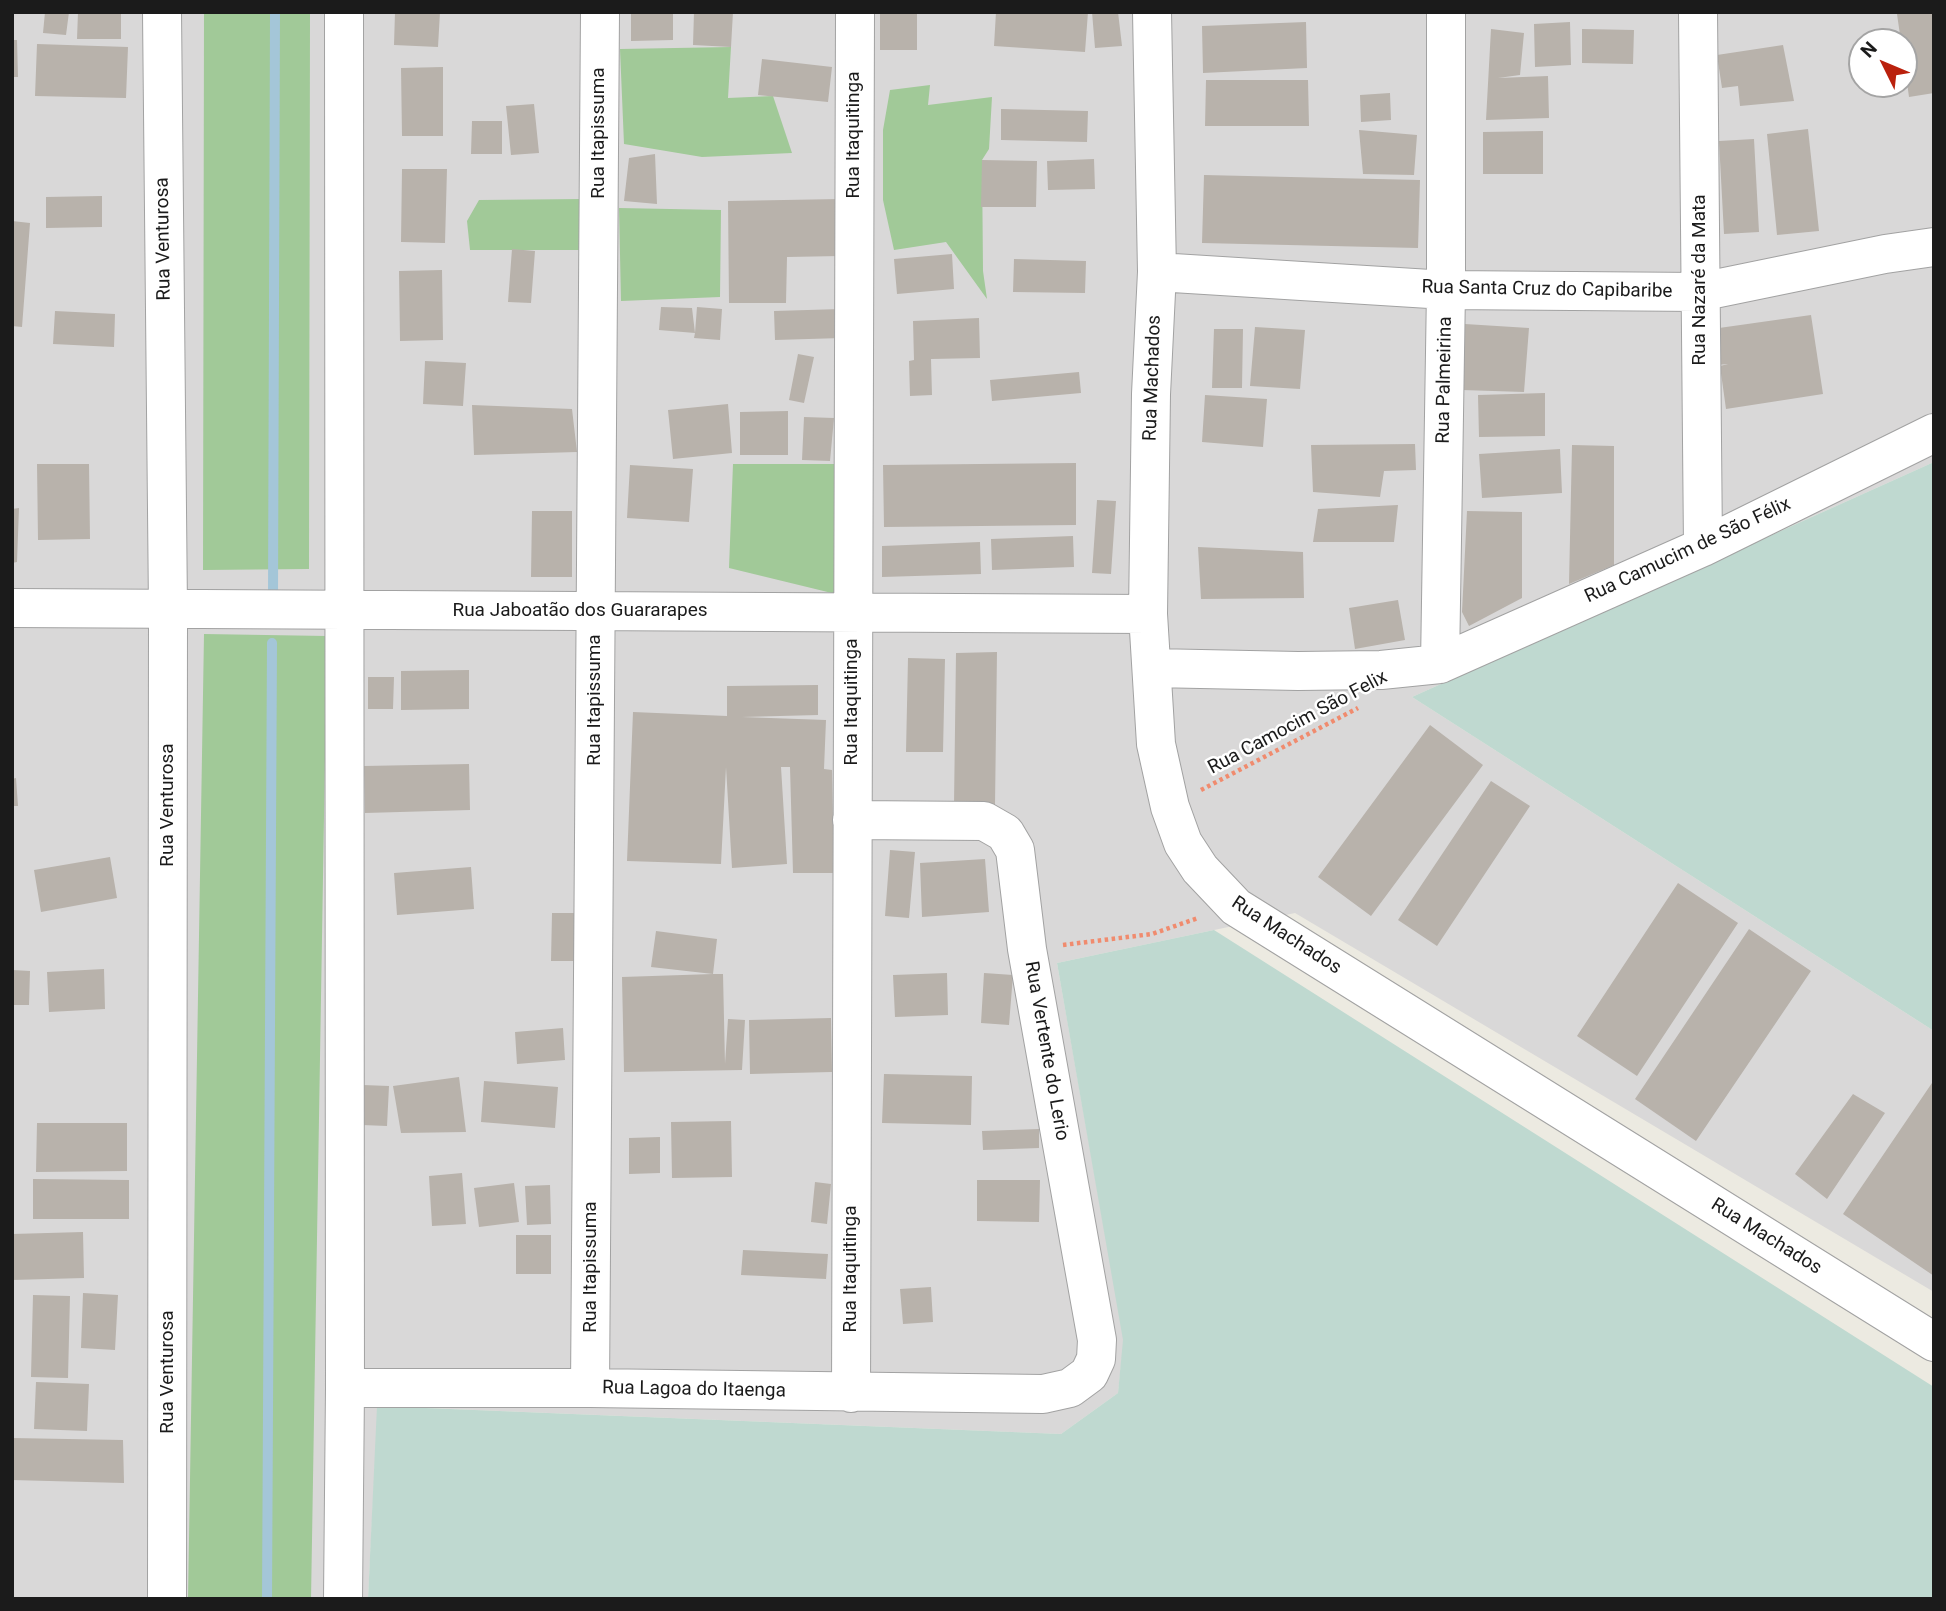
<!DOCTYPE html>
<meta charset="utf-8">
<style>
body{margin:0}
#map{position:relative;width:1946px;height:1611px;overflow:hidden;background:#eceae1;font-family:Roboto,sans-serif}
canvas{display:block}
.frame{position:absolute;inset:0;border:14px solid #1b1b1b;pointer-events:none}
.north{position:absolute;left:1848px;top:28px;width:70px;height:70px;box-sizing:border-box;background:#fff;border:2px solid #a4a4a4;border-radius:50%;rotate:313deg;font-size:19px;font-weight:700;line-height:28px;text-align:center;color:#1b1b1b}
.north::after{content:'';display:block;margin:auto;width:24px;height:32px;background:#ba210d;clip-path:polygon(50% 0,100% 100%,50% 72%,0 100%)}
</style>
<div id="map">
<canvas width="1946" height="1611"></canvas>
<div class="frame"></div>
<div class="north">N</div>
</div>
<script>
const ctx = document.querySelector('canvas').getContext('2d');
ctx.lineJoin = 'round';
function paint(path, color) { ctx.fillStyle = color; ctx.fill(path, 'evenodd'); }
const poly = rows => new Path2D(rows.map(r => 'M' + r).join(''));
function strokePath(path, color, width, dash) { ctx.strokeStyle = color; ctx.lineWidth = width; ctx.lineCap = dash ? 'butt' : 'round'; ctx.setLineDash(dash || []); ctx.stroke(path); }
function drawText(font, color, halo, rows, align = 'center') {
  ctx.font = font + ' Roboto,sans-serif'; ctx.lineWidth = 5; ctx.setLineDash([]); ctx.textBaseline = 'middle'; ctx.strokeStyle = halo; ctx.fillStyle = color; for (const [text, x, y, turn = 0] of rows) {
    ctx.save(); ctx.translate(x, y); ctx.rotate((+turn || 0) * Math.PI / 180); ctx.textAlign = isNaN(turn) ? turn : align; if (halo) ctx.strokeText(text, 0, 0); ctx.fillText(text, 0, 0); ctx.restore();
  }
}
const residential = poly([
 [12,12,1934,12,1934,462,1412,697,1934,1031,1934,1292,1295,913,1057,963,1124,1340,1118,1393,1061,1434,378,1406,368,1599,12,1599],
 [1862,42,1904,42,1904,84,1862,84]
]);
const forest = poly([
 [204,12,310,12,309,569,203,570],
 [731,47,728,98,773,96,792,153,702,157,624,144,620,49],
 [930,85,928,105,992,97,989,149,982,160,983,271,987,299,946,242,894,250,883,200,883,130,890,90],
 [583,199,583,250,470,250,467,221,479,200],
 [619,208,721,210,720,297,621,301],
 [733,464,847,464,840,595,729,568],
 [204,634,327,636,311,1599,188,1599]
]);
const wetland = poly([
 [1934,462,1934,1031,1412,697],
 [1214,930,1934,1387,1934,1599,368,1599,377,1406,1061,1434,1118,1393,1123,1340,1057,963]
]);
const stream = poly([
 [273,597,275,12],
 [267,1599,272,643]
]);
const building = poly([
 [45,12,69,12,66,35,43,33],
 [78,12,121,12,121,39,77,39],
 [395,12,440,12,438,47,394,45],
 [631,12,673,12,673,40,631,41],
 [694,12,733,12,731,47,693,45],
 [880,12,917,12,917,50,880,50],
 [996,12,1088,12,1085,52,994,46],
 [1092,12,1118,12,1122,46,1095,48],
 [1909,12,1934,12,1934,93,1909,97,1904,61,1904,42,1901,42,1897,14],
 [1306,22,1307,68,1203,73,1202,26],
 [1570,22,1571,65,1535,67,1534,24],
 [1491,29,1524,33,1520,75,1498,78,1548,76,1549,118,1486,120],
 [1582,29,1634,30,1633,64,1582,63],
 [12,40,17,40,18,77,12,77],
 [37,44,128,47,126,98,35,96],
 [1783,45,1794,101,1740,106,1738,86,1722,88,1717,55],
 [762,59,832,67,828,102,758,95],
 [443,67,443,136,402,136,401,68],
 [1206,80,1308,80,1309,126,1205,126],
 [1390,93,1391,120,1361,122,1360,95],
 [534,104,539,153,511,155,506,106],
 [1001,109,1088,111,1087,142,1001,140],
 [472,121,502,121,502,154,471,154],
 [1808,129,1819,231,1777,235,1767,134],
 [1359,130,1417,135,1414,175,1363,174],
 [1543,131,1543,174,1483,174,1483,132],
 [1754,139,1759,232,1724,234,1719,141],
 [655,154,657,204,624,201,629,158],
 [1094,159,1095,189,1048,190,1047,161],
 [982,160,1037,161,1036,207,981,207],
 [402,169,447,169,445,243,401,242],
 [1204,175,1420,180,1418,248,1202,243],
 [102,196,102,227,46,228,46,197],
 [840,199,840,256,787,257,786,303,729,303,728,201],
 [12,221,30,223,22,327,12,326],
 [512,249,535,251,531,303,508,302],
 [952,254,954,289,897,294,894,259],
 [1014,259,1086,261,1085,293,1013,292],
 [442,270,443,340,400,341,399,271],
 [661,307,692,308,695,333,697,307,722,309,720,340,694,338,695,333,659,330],
 [841,309,842,338,775,340,774,311],
 [55,311,115,314,114,347,53,344],
 [1811,315,1823,394,1726,409,1720,366,1728,364,1717,365,1712,329],
 [979,318,980,358,931,359,932,395,910,396,909,361,914,360,913,321],
 [1465,324,1529,328,1524,392,1462,390],
 [1255,327,1305,330,1300,389,1250,386],
 [1214,329,1243,329,1242,388,1212,388],
 [798,354,814,357,804,403,789,400],
 [425,361,466,363,463,406,423,404],
 [1079,372,1081,393,992,401,990,380],
 [1545,393,1545,436,1479,437,1478,395],
 [1205,395,1267,399,1263,447,1202,442],
 [728,404,732,453,673,459,668,410],
 [472,405,572,409,577,452,474,455],
 [788,411,788,455,740,455,740,412],
 [804,417,834,418,830,461,802,460],
 [1415,444,1416,470,1384,471,1380,497,1313,492,1311,445],
 [1572,445,1614,446,1614,565,1569,584],
 [1560,449,1562,493,1482,498,1479,454],
 [1076,463,1076,525,884,527,883,465],
 [37,464,89,464,90,539,38,540],
 [630,465,693,469,689,522,627,518],
 [1097,500,1116,501,1111,574,1092,573],
 [1398,505,1394,542,1313,542,1318,509],
 [19,508,17,562,12,563,12,509],
 [532,511,572,511,572,577,531,577],
 [1467,511,1522,512,1522,598,1469,626,1462,612],
 [1073,536,1074,567,992,570,991,539],
 [980,542,981,574,882,577,882,546],
 [1198,547,1303,552,1304,598,1201,599],
 [1398,600,1405,640,1355,649,1349,608],
 [997,652,995,805,954,805,956,653],
 [908,658,945,659,943,752,906,752],
 [469,670,469,709,401,710,401,671],
 [368,677,394,677,393,709,368,709],
 [818,685,818,715,742,717,826,720,824,769,832,770,834,873,793,873,790,767,781,767,787,864,732,868,726,767,721,864,627,861,633,712,727,716,727,686],
 [1430,725,1483,765,1371,916,1318,877],
 [469,764,470,810,365,813,364,766],
 [16,778,18,806,12,806,12,779],
 [1491,781,1530,806,1437,946,1398,920],
 [890,850,915,852,909,918,885,916],
 [110,857,117,898,41,912,34,870],
 [985,859,989,912,922,917,920,863],
 [471,867,474,909,397,915,394,873],
 [1678,883,1738,923,1637,1076,1577,1036],
 [552,913,582,913,581,961,551,961],
 [1749,929,1811,971,1696,1141,1635,1099],
 [656,931,717,939,713,974,723,974,725,1064,728,1019,745,1020,742,1070,624,1072,622,977,713,974,651,967],
 [104,969,105,1009,49,1012,47,972],
 [12,970,30,971,29,1005,12,1005],
 [947,973,948,1015,895,1017,893,975],
 [984,973,1013,975,1009,1025,981,1023],
 [831,1018,832,1072,750,1074,749,1020],
 [563,1028,565,1060,517,1064,515,1032],
 [884,1074,972,1076,971,1125,882,1123],
 [459,1077,466,1132,401,1133,393,1086],
 [1934,1080,1934,1276,1843,1214],
 [484,1081,558,1087,555,1128,481,1122],
 [363,1085,389,1086,387,1126,362,1125],
 [1853,1094,1885,1113,1827,1199,1795,1174],
 [731,1121,732,1177,672,1178,671,1122],
 [37,1123,127,1123,127,1171,36,1172],
 [1039,1129,1039,1148,983,1150,982,1131],
 [660,1137,660,1173,629,1174,629,1138],
 [462,1173,466,1224,432,1226,429,1176],
 [33,1179,129,1180,129,1219,33,1219],
 [977,1180,1040,1180,1039,1222,977,1221],
 [815,1182,831,1184,827,1224,811,1222],
 [514,1183,519,1222,479,1227,474,1188],
 [550,1185,551,1224,527,1225,525,1186],
 [83,1232,84,1278,12,1280,12,1234],
 [516,1235,551,1235,551,1274,516,1274],
 [743,1250,828,1254,826,1279,741,1275],
 [931,1287,933,1322,903,1324,900,1289],
 [83,1293,118,1295,115,1350,81,1348],
 [33,1295,70,1296,68,1378,31,1377],
 [36,1382,89,1384,87,1431,34,1429],
 [12,1438,123,1440,124,1483,12,1480]
]);
const path = poly([
 [1201,790,1358,708],
 [1063,945,1152,934,1198,918]
]);
const minor = poly([
 [162,12,168,609,167,1599],
 [1152,12,1157,272,1151,394,1148,614,1156,744,1170,807,1183,843,1200,869,1236,907,1934,1342],
 [1698,12,1703,547],
 [1157,272,1446,290,1700,292,1885,254,1934,247],
 [12,608,1148,614],
 [1440,664,1446,290,1446,12],
 [1152,668,1298,671,1381,670,1440,664,1703,547,1934,433],
 [345,1388,590,1388,1043,1394,1070,1388,1089,1374,1096,1359,1097,1340,1027,949,1015,850,1005,833,984,821,852,820],
 [590,1388,600,12],
 [851,1393,855,12],
 [343,1599,345,1388,344,12]
]);
const streetNames = [
 ["Rua Itapissuma",599,133,-90],
 ["Rua Itaquitinga",854,135,-90],
 ["Rua Venturosa",164,239,-91],
 ["Rua Nazaré da Mata",1700,280,-90],
 ["Rua Santa Cruz do Capibaribe",1547,290,1],
 ["Rua Machados",1153,378,-88],
 ["Rua Palmeirina",1445,380,-89],
 ["Rua Camucim de São Félix",1688,551,-25],
 ["Rua Jaboatão dos Guararapes",580,611],
 ["Rua Itapissuma",595,700,-90],
 ["Rua Itaquitinga",852,702,-90],
 ["Rua Camocim São Felix",1298,723,-28],
 ["Rua Venturosa",168,805,-90],
 ["Rua Machados",1286,936,33],
 ["Rua Vertente do Lerio",1046,1051,80],
 ["Rua Machados",1766,1237,32],
 ["Rua Itapissuma",591,1267,-90],
 ["Rua Itaquitinga",851,1269,-90],
 ["Rua Venturosa",168,1372,-90],
 ["Rua Lagoa do Itaenga",694,1390,1]
];
paint(residential, '#d9d8d8');
paint(forest, '#a1c998');
paint(wetland, '#bfd9d0');
strokePath(stream, '#a4c6d8', 10);
paint(building, '#b8b2ab');
strokePath(minor, '#a2a2a2', 40);
strokePath(path, '#f08b6e', 4.5, [3.5, 3.5]);
strokePath(minor, '#fff', 38);
drawText('19px', '#1b1b1b', '#fff', streetNames);
</script>
